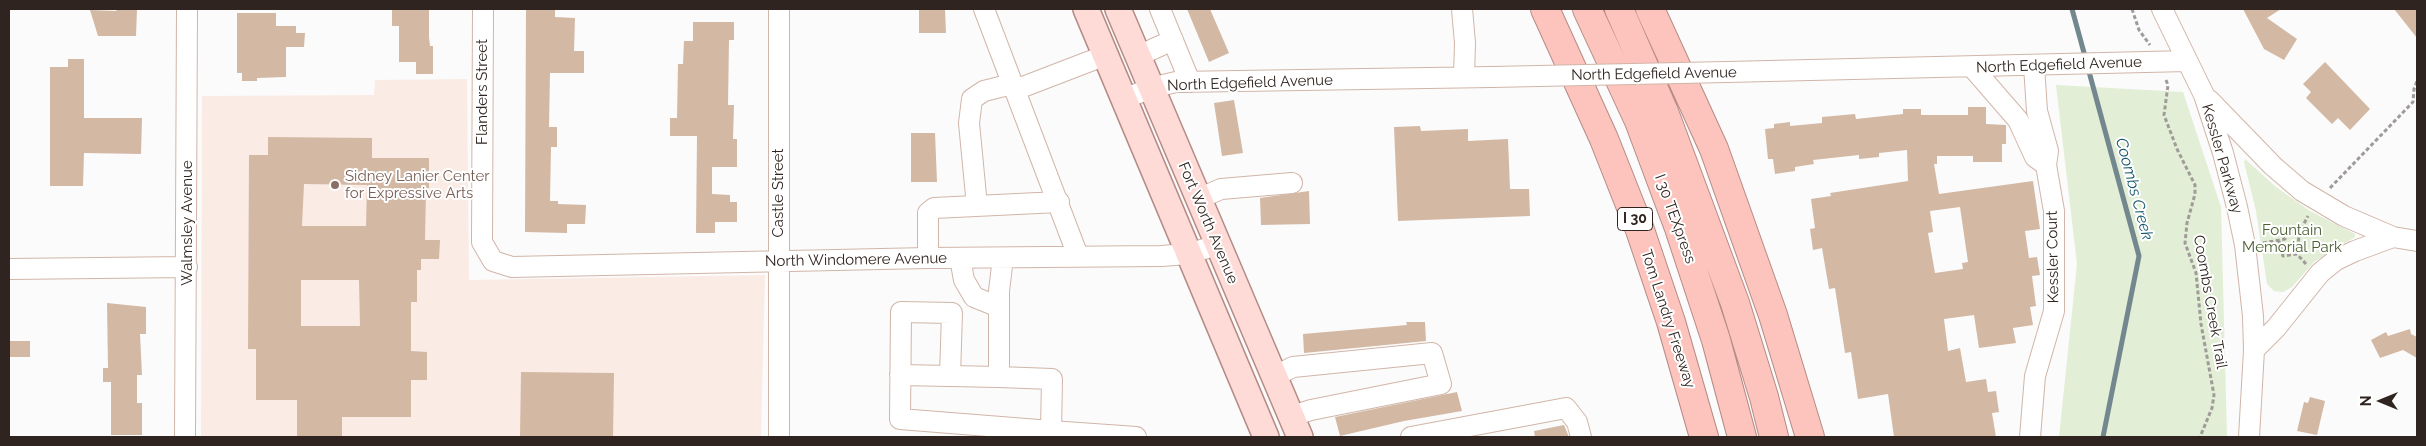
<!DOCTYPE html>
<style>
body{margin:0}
#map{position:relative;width:2426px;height:446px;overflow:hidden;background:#fbfbfb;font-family:Raleway,sans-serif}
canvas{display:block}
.frame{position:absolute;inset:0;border:10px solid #2f241f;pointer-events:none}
.north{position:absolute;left:2356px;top:376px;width:50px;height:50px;-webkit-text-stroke:4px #fff;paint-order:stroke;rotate:270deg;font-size:14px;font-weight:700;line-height:20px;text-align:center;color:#2f241f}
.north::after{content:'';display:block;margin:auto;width:18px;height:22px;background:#2f241f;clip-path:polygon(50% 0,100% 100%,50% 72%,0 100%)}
</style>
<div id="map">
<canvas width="2426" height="446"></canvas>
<div class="frame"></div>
<div class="north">N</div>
</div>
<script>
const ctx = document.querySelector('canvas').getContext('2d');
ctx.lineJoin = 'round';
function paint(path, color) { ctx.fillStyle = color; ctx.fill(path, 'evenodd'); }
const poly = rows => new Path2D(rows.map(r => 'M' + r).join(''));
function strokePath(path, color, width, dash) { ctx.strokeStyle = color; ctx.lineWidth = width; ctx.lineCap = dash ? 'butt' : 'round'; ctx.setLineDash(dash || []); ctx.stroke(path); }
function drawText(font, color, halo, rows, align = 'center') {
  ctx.font = font + ' Raleway,sans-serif'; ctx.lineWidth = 4; ctx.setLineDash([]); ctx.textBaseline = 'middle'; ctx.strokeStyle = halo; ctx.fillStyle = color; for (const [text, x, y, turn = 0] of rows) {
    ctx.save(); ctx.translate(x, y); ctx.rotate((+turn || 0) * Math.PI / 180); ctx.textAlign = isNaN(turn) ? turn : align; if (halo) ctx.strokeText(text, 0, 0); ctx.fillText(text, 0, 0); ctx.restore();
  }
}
const built = poly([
 [467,79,469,280,765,275,761,437,201,437,202,96,374,95,375,80]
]);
const green = poly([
 [2056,85,2183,92,2221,207,2227,437,2059,437,2077,264],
 [2245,159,2276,187,2310,211,2355,234,2355,237,2314,262,2292,287,2283,292,2274,291,2267,284,2256,211,2244,162]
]);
const stream = poly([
 [2072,9,2086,60],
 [2088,68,2139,256,2103,437]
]);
const building = poly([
 [117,9,137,9,136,36,98,36,90,10,116,11],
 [392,9,429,9,429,37,430,46,433,46,433,74,416,74,416,62,399,62,399,26,392,26],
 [526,9,555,9,555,17,575,18,574,51,584,51,584,73,550,73,549,127,557,127,557,147,551,147,550,201,558,201,558,204,586,205,585,224,567,224,567,233,525,232],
 [919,9,945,9,946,33,919,33],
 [1187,9,1210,9,1229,53,1209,62],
 [2243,9,2281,9,2267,18,2297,39,2284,60,2264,49],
 [2394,9,2417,9,2417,38],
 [237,13,276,13,276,26,296,26,296,33,305,33,304,47,286,47,286,77,257,78,257,81,242,81,242,73,237,73],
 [693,22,734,22,734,40,729,40,728,105,734,105,733,139,737,139,737,167,712,167,712,194,730,195,730,202,737,202,737,222,715,222,715,233,696,233,697,136,670,136,670,118,677,118,678,64,683,64,684,41,693,41],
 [68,59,84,59,84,118,142,118,141,154,84,153,83,186,50,186,50,67,68,67],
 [2325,62,2370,109,2350,130,2338,118,2332,124,2306,98,2311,92,2303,84],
 [1234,100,1243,153,1222,156,1214,103],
 [1968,107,1986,107,1986,124,2006,125,2006,144,2002,144,2002,162,1973,162,1973,156,1937,156,1937,164,1934,164,1939,194,2033,181,2040,229,2025,231,2029,258,2037,257,2040,275,2032,276,2036,306,2030,307,2033,325,2013,328,2016,343,1979,348,1974,315,1944,319,1948,351,1960,348,1966,382,1986,379,1988,392,1996,391,1999,412,1992,413,1996,437,1894,437,1888,394,1858,399,1851,352,1845,353,1835,288,1829,289,1822,248,1813,250,1810,229,1815,228,1811,199,1831,196,1830,193,1908,181,1907,150,1879,153,1879,157,1859,159,1859,155,1813,160,1814,164,1795,167,1795,171,1775,174,1773,159,1768,159,1765,129,1774,128,1774,124,1790,122,1790,126,1822,123,1822,117,1855,114,1856,119,1903,114,1903,109,1921,109,1921,115,1968,115],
 [1960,207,1968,262,1962,263,1963,269,1935,273,1928,233,1933,232,1930,211],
 [1420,126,1421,131,1468,129,1468,141,1508,139,1510,189,1529,189,1530,216,1398,221,1394,127],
 [911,133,935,133,937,182,911,182],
 [268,137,372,138,372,158,429,158,429,188,426,188,425,240,440,240,439,259,421,259,421,270,417,270,417,302,411,302,411,351,427,352,427,380,411,380,411,417,342,417,342,437,297,437,297,400,256,400,256,349,248,349,249,155,268,155],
 [304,184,367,185,366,226,302,226],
 [301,280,359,280,360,326,301,326],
 [1309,191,1310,224,1261,225,1260,198],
 [107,303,146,307,146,334,140,334,142,375,137,375,137,403,142,403,142,435,111,435,111,382,103,382,103,368,108,368],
 [1406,322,1425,322,1426,341,1304,353,1303,334,1407,325],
 [2410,329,2411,334,2417,337,2417,358,2403,350,2380,358,2371,340,2386,332,2388,336],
 [9,341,30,341,30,357,9,357],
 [521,372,614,373,613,437,520,437],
 [1457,392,1462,411,1404,421,1340,436,1335,417],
 [2310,397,2325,401,2317,435,2297,431,2304,402,2308,403],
 [1564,425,1569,437,1535,437,1534,431]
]);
const path = poly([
 [2132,9,2139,30,2150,45],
 [2166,80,2168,85,2164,115,2177,149,2195,185,2195,194,2187,223,2185,243,2196,273,2201,324,2214,395,2212,408,2200,437],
 [2330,188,2413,102,2414,89,2417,81],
 [2279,241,2283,256,2297,254],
 [2263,243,2285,239,2290,229,2300,231],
 [2306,264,2297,254,2297,249,2300,231,2308,216]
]);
const minor = poly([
 [483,9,482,242,493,261,512,267,928,258,1161,256,1188,254,1217,245],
 [984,9,1078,256],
 [1160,9,1190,82],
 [1462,9,1465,43,1464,77],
 [2162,9,2204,95,2223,153,2237,207,2245,245,2253,316,2254,350,2249,437],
 [1138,56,1173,40],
 [1972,67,2018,120,2035,157,2046,165],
 [1727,72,2187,61],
 [1015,90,1106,55],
 [1124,99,1151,88,1176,82,1491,77],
 [2209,100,2273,166,2302,191,2344,216,2393,237,2417,241],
 [1198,199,1221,189,1292,183],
 [977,206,969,123,972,99,984,91,1012,84],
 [928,258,928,213,934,208,1059,202],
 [960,258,964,280,974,297,999,307],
 [9,269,187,267],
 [2254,350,2276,328,2320,273,2336,260,2355,251,2393,237],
 [900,375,950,376],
 [999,377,950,376,952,313,901,312,900,419,1051,431,1052,379,999,377,999,291,1003,258],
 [1273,377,1293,367,1432,353,1441,384,1311,410,1292,416],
 [1051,431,1136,437],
 [185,437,187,9],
 [779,437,779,9],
 [1411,437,1566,408,1577,422,1581,437],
 [2030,437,2035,376,2054,311,2054,211,2046,165,2048,151,2037,111,2034,66]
]);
const major = poly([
 [1086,9,1266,437],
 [1118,9,1300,437]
]);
const highway = poly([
 [1545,9,1604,139,1640,230,1671,322,1704,437],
 [1587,9,1639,121,1679,228,1716,340,1742,437],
 [1619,9,1664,112,1735,303,1764,397,1774,437],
 [1650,9,1714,149,1773,315,1810,437]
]);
const minorBridge = poly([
 [1491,77,1727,72]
]);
const markers = [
 [335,185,5,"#8d6e63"]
];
const shields = [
 [1635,219,35]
];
const shieldNames = [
 ["I 30",1635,219]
];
const streetNames = [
 ["North Edgefield Avenue",2059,65,-2],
 ["North Edgefield Avenue",1654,74,-1],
 ["North Edgefield Avenue",1250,83,-2],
 ["Flanders Street",482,92,-90],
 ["Kessler Parkway",2222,159,74],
 ["Castle Street",778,193,-90],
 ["I 30 TEXpress",1675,219,70],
 ["Walmsley Avenue",187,223,-90],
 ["Fort Worth Avenue",1208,223,67],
 ["Kessler Court",2053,257,-91],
 ["North Windomere Avenue",856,260,-1],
 ["Coombs Creek Trail",2210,302,80],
 ["Tom Landry Freeway",1668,319,72]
];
const educationNames = [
 ["Sidney Lanier Center",345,176],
 ["for Expressive Arts",345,193]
];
const parkNames = [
 ["Fountain",2292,230],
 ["Memorial Park",2292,247]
];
const waterNames = [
 ["Coombs Creek",2134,189,75]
];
paint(built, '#fbebe5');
paint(green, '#e2eed5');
strokePath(stream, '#73878f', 5);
paint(building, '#d3b8a4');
strokePath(minor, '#d1b5a8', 22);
strokePath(major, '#b58b86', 28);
strokePath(highway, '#b58b86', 30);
strokePath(path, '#a09b99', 3, [4, 2.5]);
strokePath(minor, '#fff', 20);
strokePath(major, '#fedbd7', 25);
strokePath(highway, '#fdc3bd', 28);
strokePath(minorBridge, '#d1b5a8', 22, []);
strokePath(minorBridge, '#fff', 20);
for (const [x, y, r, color] of markers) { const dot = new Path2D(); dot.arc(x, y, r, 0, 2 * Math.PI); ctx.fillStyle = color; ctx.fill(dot); strokePath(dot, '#fff', 2); }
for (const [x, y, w] of shields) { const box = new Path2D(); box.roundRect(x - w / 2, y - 11.5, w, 23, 4); ctx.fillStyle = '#fff'; ctx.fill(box); strokePath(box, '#2f241f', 1); }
drawText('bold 14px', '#2f241f', null, shieldNames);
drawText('15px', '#2f241f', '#fff', streetNames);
drawText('15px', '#785e54', '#fff', educationNames, 'left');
drawText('15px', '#4c5f32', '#fff', parkNames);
drawText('italic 16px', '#17576d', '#fff', waterNames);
</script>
